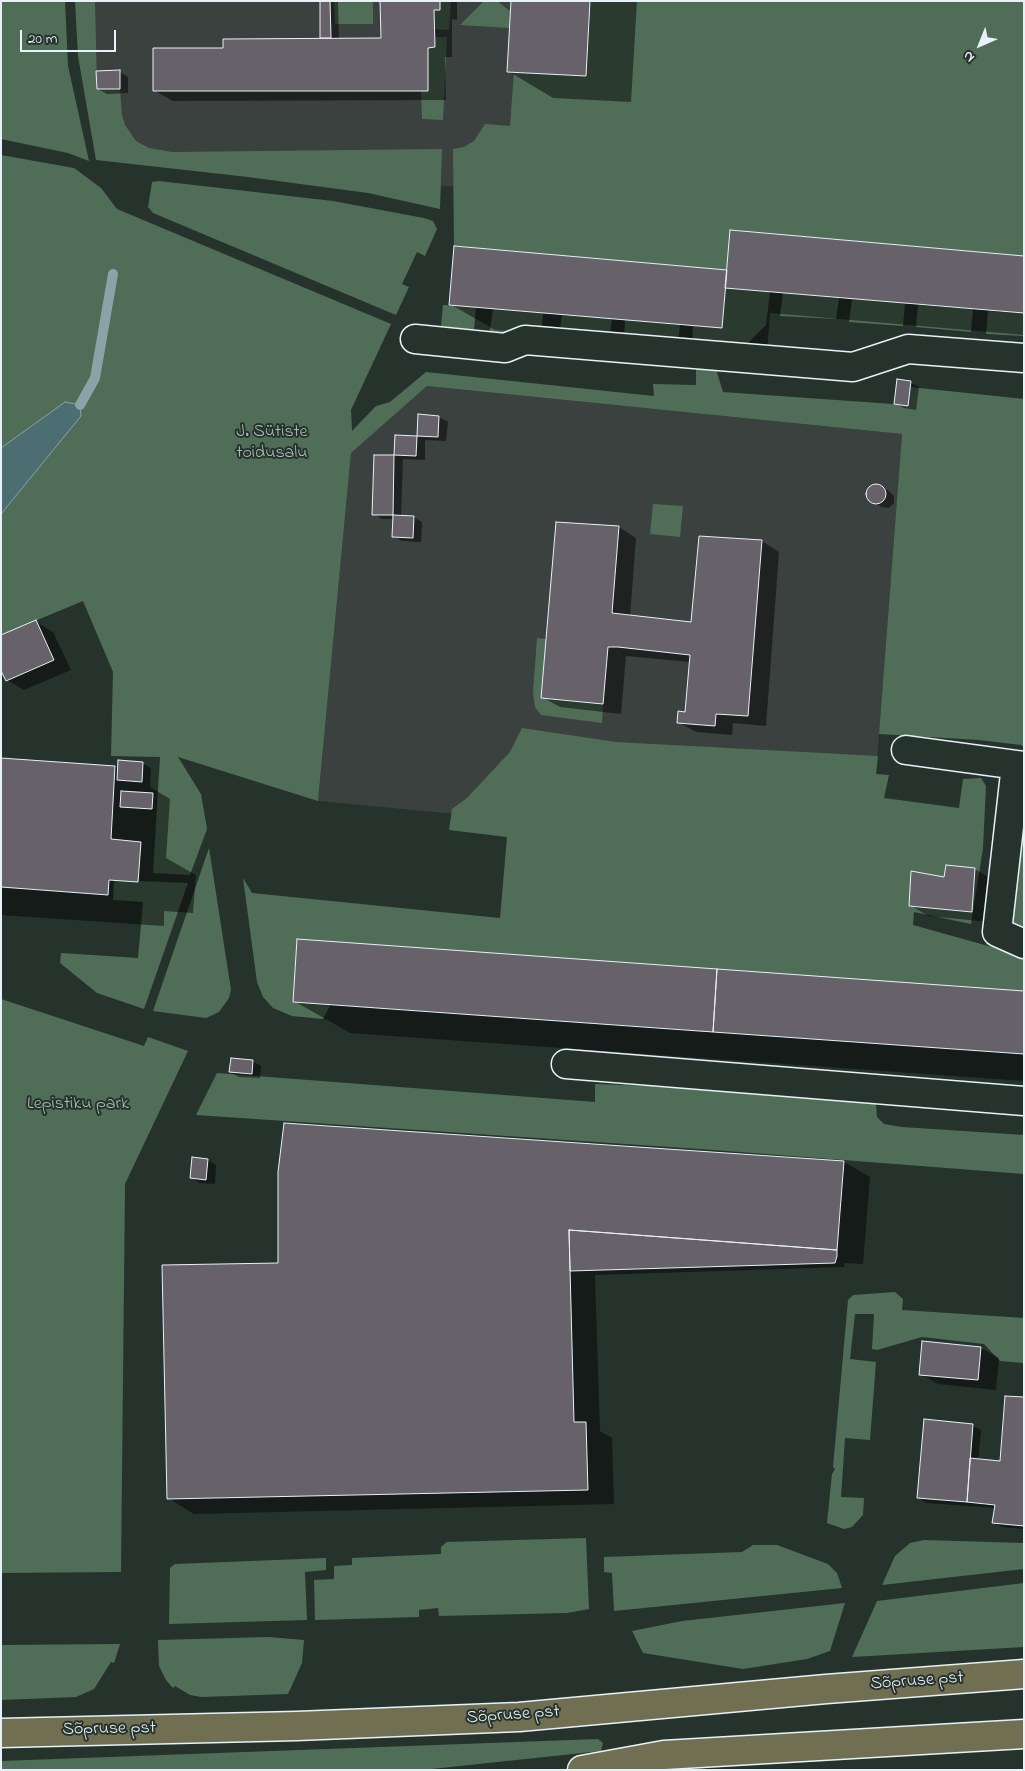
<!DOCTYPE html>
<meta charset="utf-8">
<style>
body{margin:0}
#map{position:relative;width:1025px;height:1771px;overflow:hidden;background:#26332d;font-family:"Indie Flower",sans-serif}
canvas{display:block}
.frame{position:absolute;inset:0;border:2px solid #e8f1f8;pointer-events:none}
.north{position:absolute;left:955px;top:20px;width:50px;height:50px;-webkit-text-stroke:4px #26332d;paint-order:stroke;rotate:224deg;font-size:14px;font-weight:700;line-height:20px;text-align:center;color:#e8f1f8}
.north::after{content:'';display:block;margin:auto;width:18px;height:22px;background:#e8f1f8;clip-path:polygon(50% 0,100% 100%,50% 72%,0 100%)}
.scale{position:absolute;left:20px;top:30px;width:96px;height:22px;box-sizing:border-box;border:2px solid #e8f1f8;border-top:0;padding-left:6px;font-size:15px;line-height:18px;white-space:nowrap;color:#e8f1f8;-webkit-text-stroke:4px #26332d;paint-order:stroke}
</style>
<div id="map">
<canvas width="1025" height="1771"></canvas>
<div class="frame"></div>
<div class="north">N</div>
<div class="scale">20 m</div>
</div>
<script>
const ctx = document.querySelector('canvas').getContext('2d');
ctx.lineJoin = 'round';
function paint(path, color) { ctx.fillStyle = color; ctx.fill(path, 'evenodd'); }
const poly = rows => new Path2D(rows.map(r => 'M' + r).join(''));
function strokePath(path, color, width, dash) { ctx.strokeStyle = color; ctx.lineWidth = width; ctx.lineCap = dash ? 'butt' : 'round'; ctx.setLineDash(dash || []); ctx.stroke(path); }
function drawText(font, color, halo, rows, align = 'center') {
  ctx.font = font + ' "Indie Flower",sans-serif'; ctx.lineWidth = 4; ctx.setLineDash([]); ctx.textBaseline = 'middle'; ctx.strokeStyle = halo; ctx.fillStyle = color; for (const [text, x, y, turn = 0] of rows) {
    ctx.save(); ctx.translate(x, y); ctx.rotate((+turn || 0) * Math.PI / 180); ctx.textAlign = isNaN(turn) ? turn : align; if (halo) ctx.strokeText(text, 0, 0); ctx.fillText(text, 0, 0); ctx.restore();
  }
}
const built = poly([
 [80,1,617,1,599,197,140,164,103,157],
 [427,386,902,434,870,853,318,801,351,453]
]);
const green = poly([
 [1,1,65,1,68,66,89,161,68,153,1,139],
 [75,1,95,1,97,89,120,89,122,115,125,125,136,141,149,148,172,152,442,149,440,209,368,193,248,177,96,160,78,56],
 [334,1,373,1,373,24,335,24],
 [440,1,451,1,449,30,434,29,434,10,440,10],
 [484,1,497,1,510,11,509,28,460,25],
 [590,1,1024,1,1024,256,731,230,727,270,454,246,453,149,464,147,474,141,485,124,510,126,514,72,586,76],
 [434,37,447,37,443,120,422,119,421,90,428,90,428,48,434,47],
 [1,155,74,168,101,188,117,209,391,324,351,410,352,431,376,406,390,402,426,372,654,396,653,384,696,385,696,363,715,366,723,392,907,405,910,387,1024,399,1024,747,1021,745,979,740,879,734,902,434,427,386,351,453,318,801,178,757,201,794,207,829,190,875,153,873,160,757,111,756,113,672,83,601,1,635],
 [159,181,333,201,424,218,433,221,437,229,425,256,417,252,402,284,409,287,396,315,153,213,148,207,152,182],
 [725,288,770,292,766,325,739,352,692,347,693,326,722,328],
 [783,293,839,298,836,319,780,316],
 [852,299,905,303,903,326,849,322],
 [443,305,476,307,474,330,441,326],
 [918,305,973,309,971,332,916,327],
 [493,309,543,313,541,335,490,331],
 [988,311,1024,313,1024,336,986,334],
 [562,315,612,319,609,340,559,336],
 [625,320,680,325,678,344,624,341],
 [653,504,683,506,680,537,650,534],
 [537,638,546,639,541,698,603,704,602,723,541,715,535,707,533,693],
 [522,728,616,742,878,756,876,774,889,775,884,798,959,808,963,779,981,778,986,786,983,848,971,924,914,912,913,925,1024,956,1024,991,331,1004,323,1019,292,1016,273,1008,263,997,257,982,243,878,252,893,500,918,507,837,449,830,452,809,467,798,510,752],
 [1024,813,1024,931,1015,925,1012,919],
 [209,848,231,990,229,998,219,1012,206,1018,153,1011],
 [114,880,188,883,144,1009,97,993,60,963,61,953,138,958,143,902,113,900],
 [1,999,144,1046,148,1037,188,1051,125,1184,121,1572,1,1573],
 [217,1073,595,1102,595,1084,875,1094,877,1117,884,1124,902,1127,1024,1135,1024,1174,714,1150,196,1115],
 [895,1292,903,1299,902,1310,1024,1318,1024,1363,1000,1361,984,1344,922,1337,877,1350,872,1349,874,1314,855,1314,850,1359,876,1362,870,1440,845,1438,841,1497,864,1498,863,1515,852,1527,844,1529,827,1523,832,1474,835,1469,833,1467,848,1300,853,1295],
 [586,1538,589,1609,567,1613,439,1616,438,1608,419,1610,419,1617,315,1620,314,1580,334,1579,334,1566,352,1565,352,1558,441,1554,441,1547,447,1542],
 [924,1540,1024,1543,1024,1569,882,1585,895,1556,910,1543],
 [753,1545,777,1545,828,1564,837,1573,842,1588,614,1611,612,1573,604,1572,604,1557,742,1552],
 [326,1558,326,1570,305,1572,307,1620,169,1624,170,1568,175,1564],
 [1024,1583,1024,1647,852,1657,877,1601],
 [845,1603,830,1651,807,1659,743,1669,643,1653,632,1631,682,1621],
 [269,1637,304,1640,302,1663,288,1694,201,1697,190,1695,175,1686,173,1688,166,1680,159,1666,158,1640],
 [120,1644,114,1663,111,1662,94,1689,76,1697,1,1700,1,1645],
 [598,1739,603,1743,601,1751,422,1770,1,1770,1,1761]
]);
const water = poly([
 [65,402,80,405,81,416,1,514,1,448,65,402]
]);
const shadow = poly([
 [321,1,338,1,339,39,382,39,382,1,457,1,457,20,452,19,452,57,445,57,446,100,173,101,155,91,321,39],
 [512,1,637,1,631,102,553,98,508,71],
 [120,72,128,77,128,93,107,94,98,89],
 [1024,257,1024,335,770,313,767,354,495,330,450,304,728,271],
 [910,382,919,387,916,410,904,408,895,403],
 [419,416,439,417,448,422,446,441,425,440,425,460,403,459,401,517,413,517,422,522,421,542,402,541,393,536,394,519,382,519,374,514,375,456,395,456,396,436,418,437],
 [873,486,880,486,889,491,894,496,894,503,889,508,882,507,872,502,868,497,869,490],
 [619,527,636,538,630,616,692,623,762,541,779,552,766,726,733,723,732,735,696,732,678,722,686,713,690,662,626,656,621,714,560,707,542,697],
 [36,622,53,632,71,670,24,690,7,680],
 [1,759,115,767,119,769,142,763,151,768,150,787,170,799,166,858,196,875,193,913,164,911,164,926,1,915],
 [947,867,975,869,993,880,989,922,928,916,910,905,944,878],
 [1024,993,1024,1081,350,1033,294,1001],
 [252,1061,261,1066,260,1078,239,1077,231,1072],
 [208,1160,216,1165,215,1184,200,1183,192,1178],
 [844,1162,870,1177,863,1264,845,1263,844,1267,595,1275,600,1431,612,1438,614,1504,194,1514,168,1498,279,1264],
 [981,1348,999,1358,996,1390,938,1384,920,1374],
 [1024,1399,1024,1529,1002,1527,994,1522,995,1508,927,1503,918,1498,972,1425,981,1430,978,1461,1001,1463]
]);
const stream = poly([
 [80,405,95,378,113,274]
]);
const building = poly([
 [320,1,330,1,331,38,320,38,320,1],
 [380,1,440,1,440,10,434,10,435,47,428,48,428,91,153,91,153,48,223,48,223,39,381,38,380,1],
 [511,1,590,1,586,76,507,72,511,1],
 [120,70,120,89,97,89,96,71,120,70],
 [730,230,1024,256,1024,313,725,288,730,230],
 [454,246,727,270,722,328,449,305,454,246],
 [897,379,911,381,908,406,894,404,897,379],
 [418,414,439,416,438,437,417,436,418,414],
 [395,435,417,436,416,456,394,455,395,435],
 [374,455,394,455,393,515,372,515,374,455],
 '866 494a10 10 0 1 1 20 0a10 10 0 1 1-20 0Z',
 [393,515,414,516,413,538,392,537,393,515],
 [556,522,619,526,612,613,691,622,699,536,762,540,748,716,716,714,715,726,677,723,678,711,685,712,690,655,618,647,608,647,603,704,541,698,556,522],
 [36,620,54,660,6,681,1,671,1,635,36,620],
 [1,758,115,766,111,839,141,842,138,882,109,880,108,895,1,887,1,758],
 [118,760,143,762,142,782,117,780,118,760],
 [121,791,153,793,152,809,120,807,121,791],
 [946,865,975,868,972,912,909,906,911,871,944,877,946,865],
 [297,939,717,969,713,1032,293,1002,297,939],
 [717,969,1024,991,1024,1054,713,1032,717,969],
 [231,1058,253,1060,252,1074,229,1072,231,1058],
 [284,1123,844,1161,837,1250,569,1230,574,1422,586,1422,588,1490,167,1499,162,1265,278,1263,278,1172,284,1123],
 [192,1157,208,1159,206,1180,190,1178,192,1157],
 [569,1230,837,1250,837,1256,835,1263,570,1271,569,1230],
 [922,1341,981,1347,978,1380,919,1375,922,1341],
 [1005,1396,1024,1397,1024,1526,992,1523,995,1505,967,1502,970,1458,1000,1461,1005,1396],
 [924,1419,973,1424,967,1502,917,1498,924,1419]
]);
const minor = poly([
 [415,339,505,348,525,340,853,367,908,349,1024,358],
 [906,750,1024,766],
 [1016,765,997,932,1024,944],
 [566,1064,1024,1101]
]);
const major = poly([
 [1,1733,297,1726,519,1717,826,1689,1024,1674],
 [582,1770,664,1755,1024,1734]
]);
const parkNames = [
 ["J. Sütiste",272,433],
 ["toidusalu",272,454],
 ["Lepistiku park",78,1105]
];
const streetNames = [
 ["Sõpruse pst",917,1682,-4],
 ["Sõpruse pst",513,1716,-4],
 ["Sõpruse pst",109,1730,-1]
];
paint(built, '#3a413f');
paint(green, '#506e57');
paint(water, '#4c6e73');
strokePath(water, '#8aa2a8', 1);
paint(shadow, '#0007');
strokePath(stream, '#8aa2a8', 10);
paint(building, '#67616a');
strokePath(building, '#e8f1f8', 1);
strokePath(minor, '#e8f1f8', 31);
strokePath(major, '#e8f1f8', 31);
strokePath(minor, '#26332d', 28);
strokePath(major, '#716f52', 28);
drawText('18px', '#abbdb8', '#26332d', parkNames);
drawText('18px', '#e8f1f8', '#26332d', streetNames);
</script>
